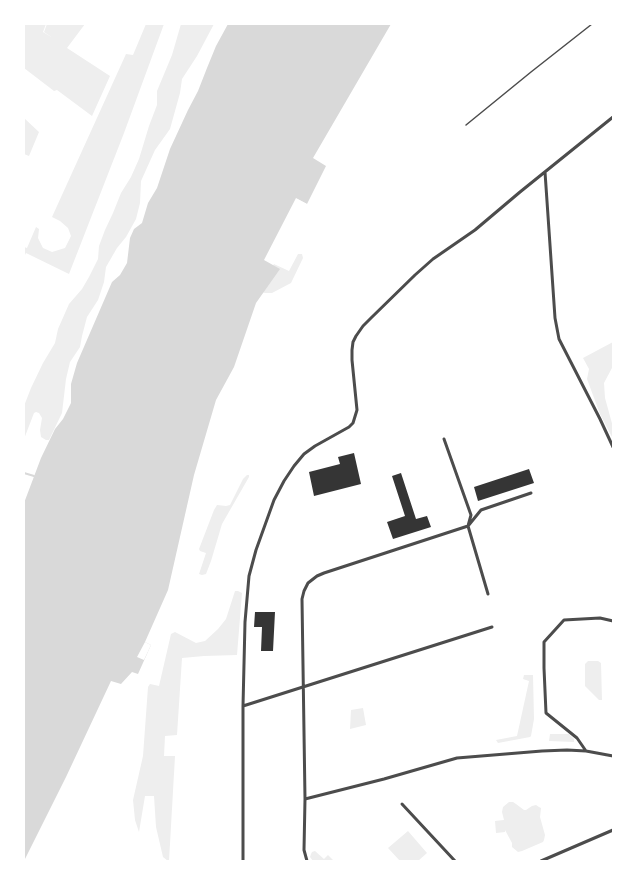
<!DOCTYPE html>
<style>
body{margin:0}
#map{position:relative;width:637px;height:885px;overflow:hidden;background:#fff;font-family:Lato,sans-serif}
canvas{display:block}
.frame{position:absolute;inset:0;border:25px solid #fff;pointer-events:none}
</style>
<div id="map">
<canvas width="637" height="885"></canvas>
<div class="frame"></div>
</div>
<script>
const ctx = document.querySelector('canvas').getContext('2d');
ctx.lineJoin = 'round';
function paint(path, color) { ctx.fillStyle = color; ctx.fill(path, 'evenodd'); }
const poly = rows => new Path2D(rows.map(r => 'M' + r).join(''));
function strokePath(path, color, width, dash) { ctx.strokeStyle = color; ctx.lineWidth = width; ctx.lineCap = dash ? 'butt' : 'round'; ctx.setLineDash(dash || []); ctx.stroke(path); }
const green = poly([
 [24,24,46,24,43,32,53,38,44,32,47,24,85,24,67,48,110,76,92,116,57,90,54,91,24,68],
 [146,24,164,24,124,133,69,274,26,253,24,257,24,247,27,248,36,227,39,229,38,238,43,248,52,252,65,248,71,236,68,228,60,221,52,217,126,54,133,55],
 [181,24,214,24,197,56,182,79,180,93,170,129,155,150,141,181,140,203,136,219,126,237,117,248,106,267,104,282,98,300,87,317,82,336,80,347,70,362,66,379,62,413,49,440,46,440,41,437,40,430,42,418,39,413,36,412,34,413,24,439,24,406,31,388,43,363,55,343,58,329,69,304,82,289,89,277,98,259,99,246,105,230,113,213,121,193,131,177,139,159,149,126,157,105,157,91,172,55],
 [24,118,39,132,29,156,24,154],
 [298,254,302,254,303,258,291,283,272,293,265,293,262,292,259,288,274,264,289,271],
 [613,342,613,366,604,383,605,398,613,427,613,439,600,414,587,379,589,369,583,358],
 [247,475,249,475,249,477,222,524,211,561,206,574,202,575,199,574,206,553,200,551,199,549,214,510,217,505,226,506,230,505,243,479],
 [235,591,238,591,242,593,237,655,204,656,182,658,177,735,165,736,164,756,175,756,169,861,168,861,163,857,156,827,154,796,145,796,139,832,135,820,133,800,143,756,148,687,150,684,159,686,171,634,175,632,196,643,205,641,218,629,226,619],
 [588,661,598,661,601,663,602,700,599,700,585,686,585,664],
 [524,675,533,675,534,719,531,736,530,737,498,743,496,740,517,736,529,681,523,679],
 [363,708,366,725,350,729,351,710],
 [550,734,569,734,574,739,574,742,549,741],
 [509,802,513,802,516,804,524,810,526,810,532,806,536,805,539,807,541,808,540,817,545,835,544,840,543,842,522,851,518,852,512,847,512,843,505,830,505,832,496,833,495,821,504,820,502,812,503,807],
 [408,831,427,853,418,861,400,861,388,848],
 [315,851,324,859,328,855,333,860,313,861,310,857,311,854,312,852]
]);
const water = poly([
 [228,24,391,24,313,158,326,166,307,204,296,198,264,260,280,269,256,303,234,367,216,400,194,475,168,590,145,642,151,645,138,674,132,672,121,684,111,681,66,777,24,861,24,503,41,458,55,429,63,419,71,403,71,384,77,363,112,282,120,275,127,263,130,238,134,229,142,223,148,203,157,188,170,149,188,110,198,91,207,68,216,46]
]);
const pier = poly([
 [297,199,309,205,306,205,297,200,266,259,282,267,265,260],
 [145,642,151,645,144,660,137,657]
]);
const stream = poly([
 [24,473,34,476]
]);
const building = poly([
 [354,453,361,484,314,496,309,472,340,464,338,457],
 [529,469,534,483,478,501,474,487],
 [401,473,416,519,427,516,431,527,393,539,387,522,405,516,392,476],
 [255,612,275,612,273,651,261,651,262,627,254,627]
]);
const service = poly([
 [466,125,531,72,592,24]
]);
const minor = poly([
 [545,172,555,318,559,339,600,419,613,447],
 [444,439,471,515,468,526,488,594],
 [243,706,492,627],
 [586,751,577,738,546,713,544,668,544,642,564,620,600,618,613,621],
 [305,799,384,779,457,758,542,751,567,750,586,751,613,756],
 [402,804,455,861],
 [243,861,243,706,245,622,249,576,256,550,274,500,284,481,294,466,304,454,315,446,349,427,353,423,357,410,352,360,352,350,353,342,356,336,363,326,371,318,415,275,433,259,475,230,520,192,613,117],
 [307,861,304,850,305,799,302,599,304,591,308,583,317,576,324,573,468,526,481,510,531,493],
 [541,861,613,830]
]);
paint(green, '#eee');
paint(water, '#d9d9d9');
paint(pier, '#fff');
strokePath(stream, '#d9d9d9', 2);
paint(building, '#353535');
strokePath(service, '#4c4c4c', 1.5);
strokePath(minor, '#4c4c4c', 3);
</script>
